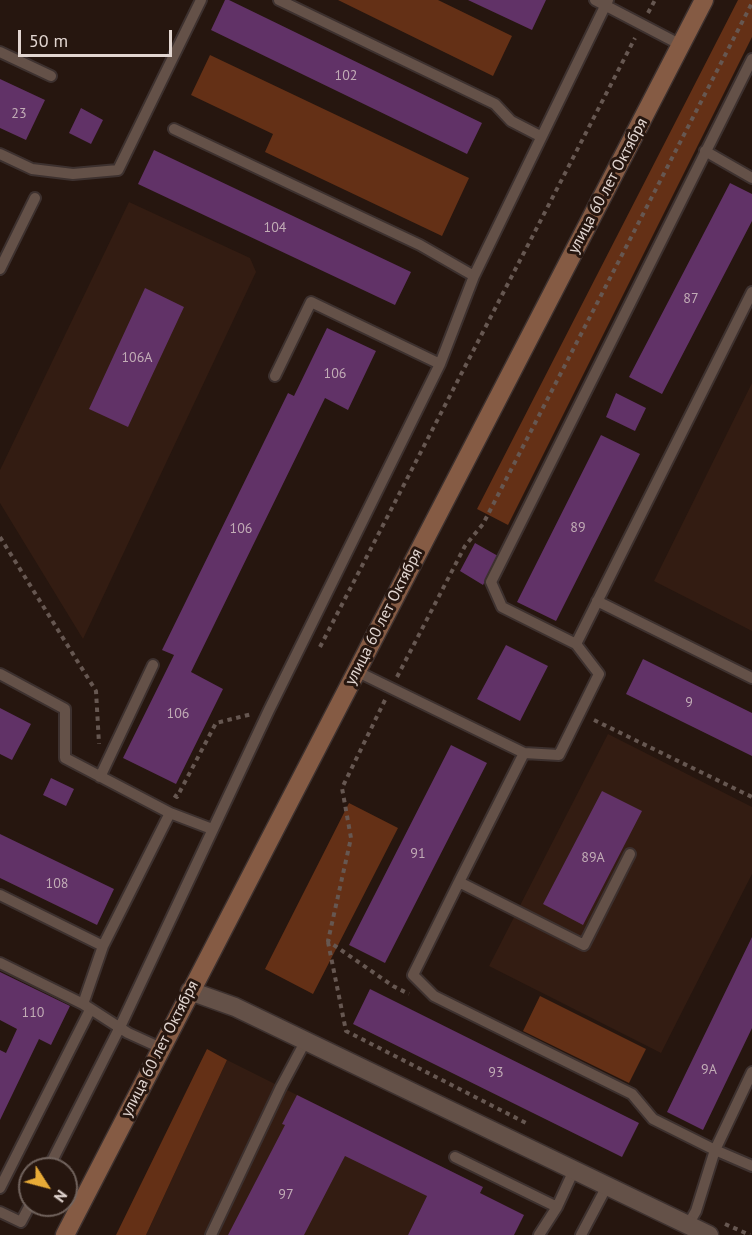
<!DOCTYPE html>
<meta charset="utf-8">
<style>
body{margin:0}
#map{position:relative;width:752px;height:1235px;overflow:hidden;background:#26160f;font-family:"PT Sans",sans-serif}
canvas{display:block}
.north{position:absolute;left:18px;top:1157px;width:60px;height:60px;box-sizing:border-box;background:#26160f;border:2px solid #71635d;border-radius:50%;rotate:126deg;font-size:16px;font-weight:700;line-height:24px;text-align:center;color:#e2d6d1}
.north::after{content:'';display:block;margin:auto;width:21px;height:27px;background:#e8ab37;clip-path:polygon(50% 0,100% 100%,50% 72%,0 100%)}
.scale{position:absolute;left:18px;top:30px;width:154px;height:27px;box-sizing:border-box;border:3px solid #e2d6d1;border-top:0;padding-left:8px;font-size:18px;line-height:21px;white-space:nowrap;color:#e2d6d1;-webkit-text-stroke:4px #26160f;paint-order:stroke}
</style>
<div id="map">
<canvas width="752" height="1235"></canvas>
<div class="north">N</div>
<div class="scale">50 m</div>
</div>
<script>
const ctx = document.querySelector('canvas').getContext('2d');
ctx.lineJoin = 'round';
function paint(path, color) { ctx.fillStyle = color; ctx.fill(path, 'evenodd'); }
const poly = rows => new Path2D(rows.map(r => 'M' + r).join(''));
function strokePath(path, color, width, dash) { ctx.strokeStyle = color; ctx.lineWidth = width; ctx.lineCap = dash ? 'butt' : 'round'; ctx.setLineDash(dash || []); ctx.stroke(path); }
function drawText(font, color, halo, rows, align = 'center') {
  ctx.font = font + ' "PT Sans",sans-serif'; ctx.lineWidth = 6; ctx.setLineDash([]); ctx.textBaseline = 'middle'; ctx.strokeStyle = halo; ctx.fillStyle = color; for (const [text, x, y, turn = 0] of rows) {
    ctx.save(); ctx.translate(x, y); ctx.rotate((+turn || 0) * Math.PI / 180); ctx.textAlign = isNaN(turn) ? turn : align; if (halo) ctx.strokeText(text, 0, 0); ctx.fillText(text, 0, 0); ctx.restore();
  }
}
const built = poly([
 [129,202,250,258,256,272,83,639,0,503,0,470],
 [752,383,752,631,654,581],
 [608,734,752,807,752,874,661,1053,489,966],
 [227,1060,441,1167,408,1235,146,1235]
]);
const green = poly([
 [338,0,438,0,512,36,493,76],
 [738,0,752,0,752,37,508,525,477,509],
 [210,55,469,178,442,236,265,152,273,134,191,95],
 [349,803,398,828,313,994,265,969],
 [540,996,646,1049,629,1083,523,1031],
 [207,1049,227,1060,146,1235,116,1235]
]);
const building = poly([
 [225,0,229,0,482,123,467,154,211,30],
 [468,0,546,0,532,30],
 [0,79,45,100,26,140,0,128],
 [81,108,103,120,91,144,69,133],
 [154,150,411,272,395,305,138,184],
 [730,183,752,194,752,221,662,394,629,377],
 [145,288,184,307,128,427,89,409],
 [327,328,376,351,348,410,325,398,191,672,223,689,176,784,123,758,174,655,162,650,288,393,294,396],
 [616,393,646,408,635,431,606,417],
 [601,435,640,454,556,621,517,602],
 [475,543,498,556,483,585,460,571],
 [506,645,548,666,520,721,477,699],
 [643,659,752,713,752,756,626,694],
 [0,708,31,724,12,760,0,754],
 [451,745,487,763,385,963,349,945],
 [51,778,74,789,66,806,43,795],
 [602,791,642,811,583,925,543,904],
 [0,834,114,889,97,925,0,878],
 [752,937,752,1028,703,1130,667,1112],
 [0,972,70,1006,51,1045,39,1039,0,1120,0,1050,6,1053,17,1029,0,1020],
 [370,989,639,1123,622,1157,353,1024],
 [297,1095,483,1187,480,1193,524,1215,514,1235,408,1235,427,1196,345,1156,304,1235,228,1235,285,1125,282,1124]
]);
const path = poly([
 [648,13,655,0],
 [0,537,96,691,99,744],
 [320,647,635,38],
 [397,677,465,546,483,524,752,3],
 [385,700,342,788,351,838,328,941,393,986,409,994],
 [594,720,752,797],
 [174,795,177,797,216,723,252,714],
 [328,942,346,1031,526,1123],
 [725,1224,750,1235]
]);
const service = poly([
 [279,0,495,104,511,121,540,136],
 [595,0,681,45],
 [0,52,51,76],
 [752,59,491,582,502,607,576,644,752,292],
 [174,129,420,245,474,276],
 [705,151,752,178],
 [0,154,32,169,73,174,118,170,201,0],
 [0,269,35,198],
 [275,376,311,302,440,364],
 [597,601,752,678],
 [356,671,524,753,559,755,599,674,576,644],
 [0,674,65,709,65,758,170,813,212,829],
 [524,753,459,882,584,945,630,854],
 [100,777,153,665],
 [459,882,413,975,434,996,632,1094,653,1119,715,1150,752,1166],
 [0,895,103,946],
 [0,963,83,1004,128,1033,161,1048],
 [83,1004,103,946,170,813],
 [455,1157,557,1207],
 [48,1169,120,1027,269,710,440,364,474,276,608,0],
 [0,1188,90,1010],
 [0,1212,21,1222,30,1205],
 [688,1225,696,1211,715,1150,752,1072],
 [211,1235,281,1087,305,1042],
 [539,1235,557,1207,574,1170],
 [581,1235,607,1186]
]);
const minor = poly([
 [190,991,235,1007,709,1235]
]);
const secondary = poly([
 [65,1235,704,0]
]);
const numberNames = [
 ["102",346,76],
 ["23",19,114],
 ["104",275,228],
 ["87",691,299],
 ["106А",137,358],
 ["106",335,374],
 ["89",578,528],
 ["106",241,529],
 ["9",689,703],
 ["106",178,714],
 ["91",418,854],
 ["89А",593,858],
 ["108",57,884],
 ["110",33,1013],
 ["9А",709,1070],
 ["93",496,1073],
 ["97",286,1195]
];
const streetNames = [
 ["улица 60 лет Октября",608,186,-62],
 ["улица 60 лет Октября",384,617,-63],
 ["улица 60 лет Октября",160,1049,-63]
];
paint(built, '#331c12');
paint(green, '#643016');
paint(building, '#613267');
strokePath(service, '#3d312f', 14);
strokePath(minor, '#3d312f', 21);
strokePath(secondary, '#3d312f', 21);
strokePath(path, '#665751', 4, [4.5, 4.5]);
strokePath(service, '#645148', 10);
strokePath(minor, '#645148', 18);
strokePath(secondary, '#855b44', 18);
drawText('14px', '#c2adb6', null, numberNames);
drawText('16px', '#e2d6d1', '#26160f', streetNames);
</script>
